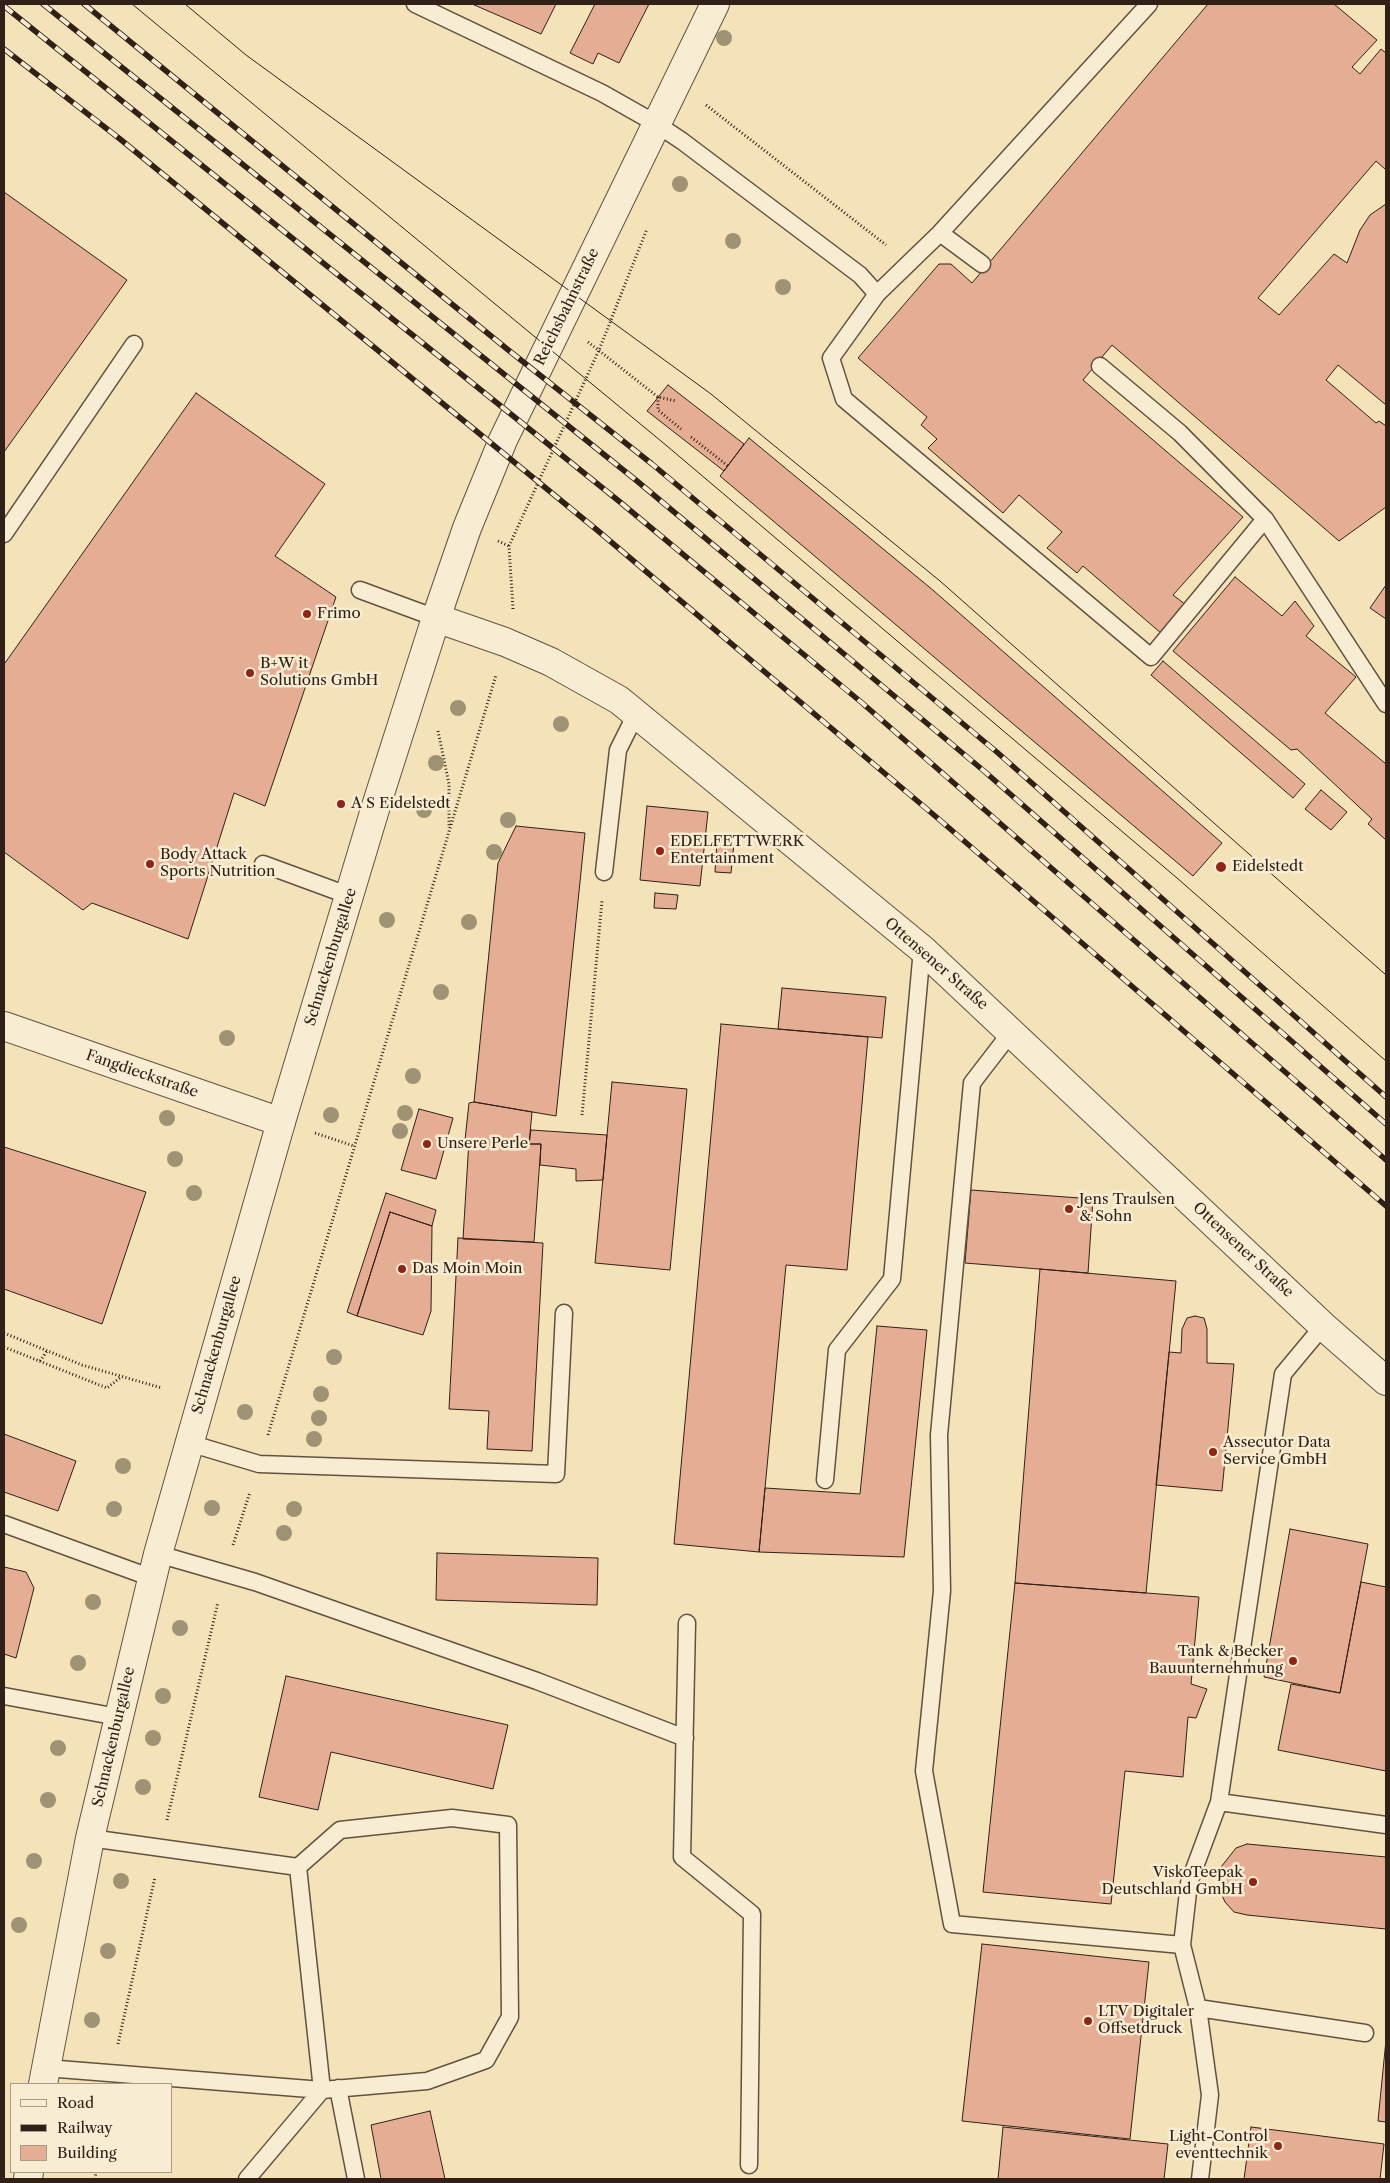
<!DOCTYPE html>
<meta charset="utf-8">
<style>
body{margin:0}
#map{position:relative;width:1390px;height:2183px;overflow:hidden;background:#f4e3b9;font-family:"Libre Caslon Text",serif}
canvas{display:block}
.frame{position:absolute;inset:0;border:5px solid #312018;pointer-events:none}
.legend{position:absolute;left:10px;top:2083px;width:162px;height:90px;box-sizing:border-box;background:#f8edd2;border:1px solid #a89b88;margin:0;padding:6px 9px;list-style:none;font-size:15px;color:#312018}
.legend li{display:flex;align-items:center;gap:10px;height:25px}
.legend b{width:25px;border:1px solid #a89b88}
</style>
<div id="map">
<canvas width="1390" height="2183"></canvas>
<div class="frame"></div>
<ul class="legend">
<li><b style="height:6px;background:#f8edd2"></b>Road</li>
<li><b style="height:6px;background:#312018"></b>Railway</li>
<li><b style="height:14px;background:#e6ad95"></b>Building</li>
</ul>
</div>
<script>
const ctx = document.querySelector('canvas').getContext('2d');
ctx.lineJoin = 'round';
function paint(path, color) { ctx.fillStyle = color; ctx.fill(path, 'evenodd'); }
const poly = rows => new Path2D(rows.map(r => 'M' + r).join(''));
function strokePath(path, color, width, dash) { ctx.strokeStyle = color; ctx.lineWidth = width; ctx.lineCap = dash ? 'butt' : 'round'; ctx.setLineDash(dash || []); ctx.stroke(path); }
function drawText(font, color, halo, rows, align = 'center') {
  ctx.font = font + ' "Libre Caslon Text",serif'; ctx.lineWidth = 5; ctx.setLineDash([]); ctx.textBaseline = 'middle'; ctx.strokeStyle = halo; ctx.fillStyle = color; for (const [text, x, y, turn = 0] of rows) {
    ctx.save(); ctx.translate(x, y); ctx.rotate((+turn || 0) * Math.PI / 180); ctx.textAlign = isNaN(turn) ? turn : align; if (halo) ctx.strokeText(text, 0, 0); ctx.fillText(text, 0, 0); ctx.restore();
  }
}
const building = poly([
 [472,4,556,4,541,34,472,4],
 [595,4,649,4,619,63,598,53,593,64,570,53,595,4],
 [1208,4,1334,4,1377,40,1352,67,1360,74,1381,49,1386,53,1386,170,1376,161,1258,298,1279,315,1334,254,1347,263,1360,230,1370,215,1386,204,1386,405,1338,365,1326,380,1376,423,1379,421,1386,426,1386,507,1339,541,1112,345,1083,380,1243,517,1173,595,1186,605,1162,634,1083,566,1077,573,1047,548,1062,532,1019,495,1003,513,928,448,937,439,921,425,927,417,858,358,939,264,951,264,972,283,1208,4],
 [4,192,127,280,4,452,4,192],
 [668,385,744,444,724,471,647,411,668,385],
 [196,393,325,484,275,556,336,597,265,806,234,793,188,939,92,903,83,910,4,852,4,662,5,663,196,393],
 [749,438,934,591,1222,843,1193,876,720,476,749,438],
 [1235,577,1282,616,1295,601,1314,626,1306,636,1356,677,1325,713,1386,764,1386,840,1368,824,1372,819,1297,749,1291,750,1173,651,1235,577],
 [1386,585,1386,619,1370,608,1386,585],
 [1163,661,1305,784,1293,798,1151,675,1163,661],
 [1321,790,1347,812,1331,830,1305,809,1321,790],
 [647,806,708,812,700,886,640,880,647,806],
 [516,826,585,833,556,1116,474,1102,498,863,516,826],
 [717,841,734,843,731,873,715,872,717,841],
 [655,893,678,895,676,909,654,908,655,893],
 [782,988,886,997,882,1038,778,1029,782,988],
 [721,1024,868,1037,847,1270,786,1265,759,1552,674,1544,721,1024],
 [612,1082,687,1089,670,1270,595,1263,612,1082],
 [474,1102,532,1112,529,1144,541,1144,534,1242,463,1239,469,1140,465,1140,469,1103,474,1102],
 [419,1109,453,1118,436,1179,401,1170,419,1109],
 [531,1130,607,1135,603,1180,576,1181,576,1169,540,1165,541,1144,529,1144,531,1130],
 [4,1147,146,1192,102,1324,4,1289,4,1147],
 [971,1190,1093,1199,1088,1273,965,1263,971,1190],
 [386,1193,436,1210,432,1226,390,1212,357,1316,347,1312,386,1193],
 [390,1212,432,1226,431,1311,423,1335,357,1316,390,1212],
 [458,1238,543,1243,532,1451,487,1449,489,1411,449,1409,458,1238],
 [1040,1269,1176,1281,1146,1593,1015,1583,1040,1269],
 [1195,1316,1204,1318,1207,1329,1207,1363,1234,1364,1222,1491,1156,1485,1169,1352,1181,1353,1182,1329,1187,1318,1195,1316],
 [877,1326,927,1330,904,1557,759,1552,765,1488,860,1494,877,1326],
 [4,1434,76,1461,58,1511,4,1492,4,1434],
 [1290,1529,1368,1544,1340,1693,1264,1677,1290,1529],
 [437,1553,598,1558,597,1605,436,1600,437,1553],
 [4,1567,26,1572,34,1588,16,1658,4,1654,4,1567],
 [1361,1582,1386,1587,1386,1771,1278,1750,1291,1684,1340,1693,1361,1582],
 [1015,1583,1199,1597,1191,1684,1207,1689,1196,1718,1188,1717,1183,1777,1125,1771,1111,1904,983,1892,1015,1583],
 [286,1676,508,1725,493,1789,331,1752,318,1810,259,1797,286,1676],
 [1247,1844,1386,1857,1386,1929,1247,1915,1234,1912,1225,1902,1220,1891,1219,1879,1221,1867,1236,1848,1247,1844],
 [982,1944,1149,1962,1130,2139,962,2121,982,1944],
 [1386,2040,1386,2122,1378,2121,1386,2040],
 [430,2111,445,2179,381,2179,371,2125,430,2111],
 [1003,2127,1168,2144,1164,2179,998,2179,1003,2127],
 [1251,2127,1384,2144,1380,2179,1244,2179,1251,2127]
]);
const path = poly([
 [706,105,886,245],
 [588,342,658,397,676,401],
 [658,397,658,410,681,429],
 [691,437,728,466],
 [498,541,509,546],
 [513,609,509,546,599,350,647,229],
 [438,731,449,784,449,828],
 [582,1115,602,901],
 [315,1133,354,1146],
 [4,1333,82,1365,162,1388],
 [4,1347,107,1388,121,1377],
 [40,1361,47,1351],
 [268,1435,496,675],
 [233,1545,250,1492],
 [167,1820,218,1602],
 [118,2044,155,1877],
 [95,2179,96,2172]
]);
const service = poly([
 [415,4,602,93,655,123,682,141,860,275,877,294],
 [1149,4,940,233,877,294,831,358,844,399,1151,657,1265,519],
 [940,233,982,264],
 [1100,366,1180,433,1265,519,1386,704],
 [4,534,134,344],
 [360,590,436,618],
 [263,864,350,896],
 [604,872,618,750,636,714],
 [1012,1031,972,1083,939,1435,942,1591,924,1771,952,1924,1182,1945],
 [189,1443,259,1464,556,1474,564,1313],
 [825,1480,837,1350,892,1279,922,949],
 [4,1524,152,1578],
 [158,1554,255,1582,537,1681,685,1738],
 [687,1623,682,1857,752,1914,749,2165],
 [4,1696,118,1717],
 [1219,1802,1386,1825],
 [90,1838,298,1867],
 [1198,2008,1365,2033],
 [46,2068,322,2090,427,2081,486,2060,510,2017,508,1825,452,1818,340,1830,298,1867,322,2090,247,2179],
 [338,2088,356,2179],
 [1200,2179,1210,2095,1198,2008,1182,1945,1189,1883,1219,1802,1283,1374,1323,1326]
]);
const minor = poly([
 [436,618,505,642,551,662,619,700,922,949,1323,1326,1386,1381],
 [4,1026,281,1122]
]);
const tertiary = poly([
 [43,2084,90,1838,158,1554,281,1122,376,806,436,618,467,528,503,440,715,4],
 [28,2179,29,2172]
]);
const tram = poly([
 [132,4,667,446,1177,878,1386,1061],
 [185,4,246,55,711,394,940,581,1386,975]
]);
const rail = poly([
 [43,4,637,481,984,771,1386,1124],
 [84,4,507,349,652,464,998,753,1386,1097],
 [4,6,620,502,861,702,1386,1160],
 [4,49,120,139,597,530,941,821,1386,1206]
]);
const trees = [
 [724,38],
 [680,184],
 [733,241],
 [783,287],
 [458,708],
 [561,724],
 [436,763],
 [424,810],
 [508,820],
 [494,852],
 [387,920],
 [469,922],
 [441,992],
 [227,1038],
 [413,1076],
 [405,1113],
 [331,1115],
 [167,1118],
 [400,1131],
 [175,1159],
 [194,1193],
 [334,1357],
 [321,1394],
 [245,1412],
 [319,1418],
 [314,1439],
 [123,1466],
 [212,1508],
 [114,1509],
 [294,1509],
 [284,1533],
 [93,1602],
 [180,1628],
 [78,1663],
 [163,1696],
 [153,1738],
 [58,1748],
 [143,1787],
 [48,1800],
 [34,1861],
 [121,1881],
 [19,1925],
 [108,1951],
 [92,2020]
];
const markers = [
 [307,614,5,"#8f2418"],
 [250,673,5,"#8f2418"],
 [341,804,5,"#8f2418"],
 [660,851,5,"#8f2418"],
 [150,864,5,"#8f2418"],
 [1221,867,6,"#8f2418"],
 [427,1144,5,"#8f2418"],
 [1069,1209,5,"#8f2418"],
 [402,1269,5,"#8f2418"],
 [1213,1452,5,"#8f2418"],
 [1293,1661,5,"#8f2418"],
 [1253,1882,5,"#8f2418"],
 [1088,2021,5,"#8f2418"],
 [1278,2146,5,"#8f2418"]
];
const streetNames = [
 ["Reichsbahnstraße",567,307,-64],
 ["Schnackenburgallee",331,957,-73],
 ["Ottensener Straße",936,964,41],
 ["Fangdieckstraße",142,1074,19],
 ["Ottensener Straße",1243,1250,43],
 ["Schnackenburgallee",217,1345,-74],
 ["Schnackenburgallee",114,1737,-77]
];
const poiNames = [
 ["Frimo",317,614],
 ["B+W it",260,664],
 ["Solutions GmbH",260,681],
 ["A S Eidelstedt",351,804],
 ["EDELFETTWERK",670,842],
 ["Entertainment",670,859],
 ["Body Attack",160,855],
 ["Sports Nutrition",160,872],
 ["Eidelstedt",1232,867],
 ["Unsere Perle",437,1144],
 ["Jens Traulsen",1079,1200],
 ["& Sohn",1079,1217],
 ["Das Moin Moin",412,1269],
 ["Assecutor Data",1223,1443],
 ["Service GmbH",1223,1460],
 ["Tank & Becker",1283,1652,"right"],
 ["Bauunternehmung",1283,1669,"right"],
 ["ViskoTeepak",1243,1873,"right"],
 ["Deutschland GmbH",1243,1890,"right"],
 ["LTV Digitaler",1098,2012],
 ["Offsetdruck",1098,2029],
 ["Light-Control",1268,2137,"right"],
 ["eventtechnik",1268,2154,"right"]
];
paint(building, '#e6ad95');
strokePath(building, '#312018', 1);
strokePath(service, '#625140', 19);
strokePath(minor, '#625140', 30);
strokePath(tertiary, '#625140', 30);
strokePath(path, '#312018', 3, [1, 2.5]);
strokePath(service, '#f8edd2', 16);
strokePath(minor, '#f8edd2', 28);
strokePath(tertiary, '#f8edd2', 28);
strokePath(tram, '#312018', 1);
strokePath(rail, '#312018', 5.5);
strokePath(rail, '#f8edd2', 4, [11]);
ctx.fillStyle = '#9f9374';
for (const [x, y] of trees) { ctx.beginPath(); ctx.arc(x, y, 8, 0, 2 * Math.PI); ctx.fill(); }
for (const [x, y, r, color] of markers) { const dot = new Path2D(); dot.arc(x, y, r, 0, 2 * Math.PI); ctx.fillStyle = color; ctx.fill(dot); strokePath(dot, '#f8edd2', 2); }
drawText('15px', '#312018', '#f8edd2', streetNames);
drawText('15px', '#312018', '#f8edd2', poiNames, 'left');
</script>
